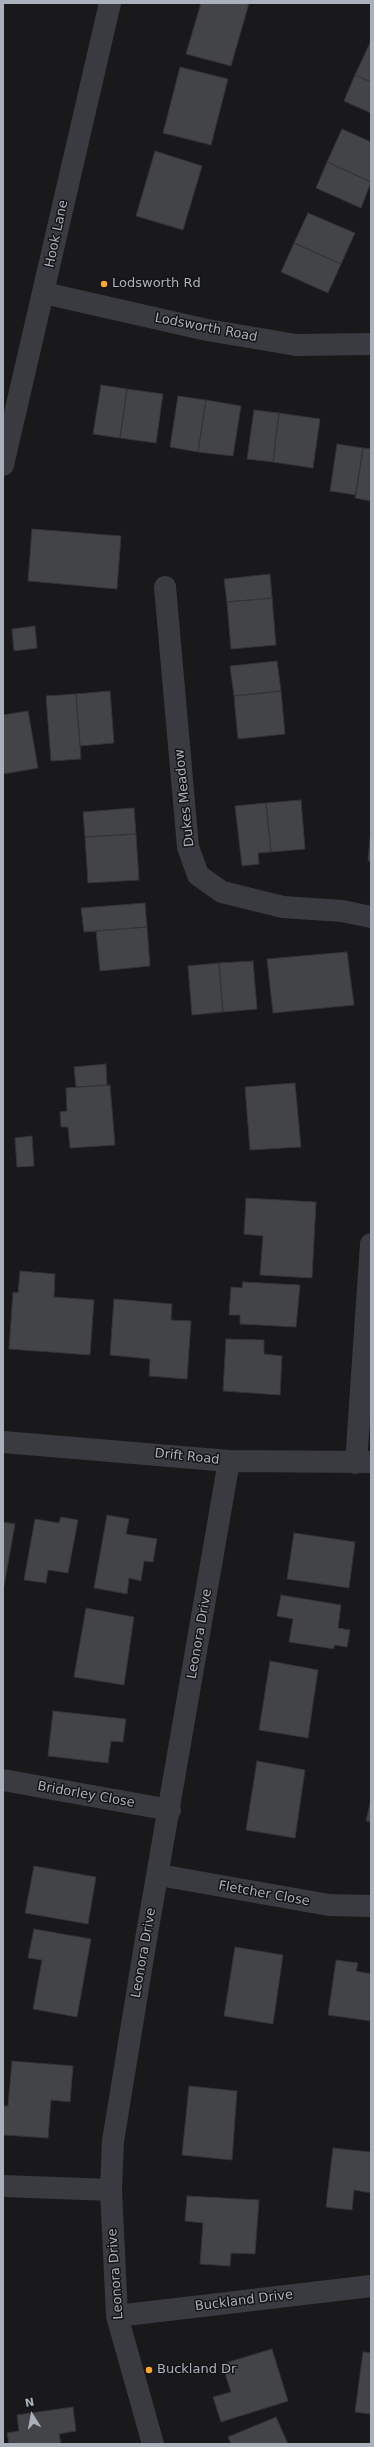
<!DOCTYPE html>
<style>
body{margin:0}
#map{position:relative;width:374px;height:2447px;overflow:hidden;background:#19191b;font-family:"DejaVu Sans",sans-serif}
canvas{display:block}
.frame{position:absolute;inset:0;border:4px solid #aab1bc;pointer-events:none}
.north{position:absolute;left:12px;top:2395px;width:40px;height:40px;-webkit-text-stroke:3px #141416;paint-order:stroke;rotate:349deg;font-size:11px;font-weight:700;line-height:16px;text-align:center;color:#aab1bc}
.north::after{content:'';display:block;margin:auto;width:14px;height:18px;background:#aab1bc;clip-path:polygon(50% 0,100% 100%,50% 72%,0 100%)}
</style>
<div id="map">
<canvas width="374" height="2447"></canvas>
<div class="frame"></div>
<div class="north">N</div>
</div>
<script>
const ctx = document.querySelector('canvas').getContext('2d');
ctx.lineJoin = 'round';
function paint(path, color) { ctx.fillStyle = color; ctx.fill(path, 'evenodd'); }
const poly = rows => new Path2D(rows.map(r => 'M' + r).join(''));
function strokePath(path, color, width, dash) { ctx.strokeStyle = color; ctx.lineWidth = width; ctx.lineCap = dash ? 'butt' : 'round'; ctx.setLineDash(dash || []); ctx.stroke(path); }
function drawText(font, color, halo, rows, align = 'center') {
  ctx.font = font + ' "DejaVu Sans",sans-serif'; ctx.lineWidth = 3; ctx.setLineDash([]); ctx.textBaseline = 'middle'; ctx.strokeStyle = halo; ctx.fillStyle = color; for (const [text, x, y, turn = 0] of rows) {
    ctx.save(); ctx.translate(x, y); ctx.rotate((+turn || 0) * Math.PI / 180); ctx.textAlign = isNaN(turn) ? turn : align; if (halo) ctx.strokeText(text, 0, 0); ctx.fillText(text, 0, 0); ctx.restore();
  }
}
const building = poly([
 [201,3,249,3,231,66,186,54,201,3],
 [370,43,371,44,371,82,355,75,370,43],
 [180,67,228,79,211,145,163,133,180,67],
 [355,75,371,82,371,113,344,101,355,75],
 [342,129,371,142,371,182,327,162,342,129],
 [155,151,202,166,183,230,136,216,155,151],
 [327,162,371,182,361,208,316,188,327,162],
 [308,213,355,233,341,264,294,243,308,213],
 [294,243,341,264,328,293,281,272,294,243],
 [101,385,127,389,120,438,93,434,101,385],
 [127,389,163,394,156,443,120,438,127,389],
 [178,396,206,400,198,452,170,447,178,396],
 [206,400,241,406,233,456,198,452,206,400],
 [254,410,279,413,273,462,247,459,254,410],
 [279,413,320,419,313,468,273,462,279,413],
 [337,444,363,448,356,495,330,491,337,444],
 [363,448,371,449,371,501,355,498,363,448],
 [32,529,121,536,117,589,28,581,32,529],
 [270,574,272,598,227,602,224,579,270,574],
 [272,598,276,645,231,649,227,602,272,598],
 [35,626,37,648,14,651,12,629,35,626],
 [277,661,281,691,234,696,230,666,277,661],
 [110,691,114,743,80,746,76,694,110,691],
 [281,691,285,734,238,739,234,696,281,691],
 [76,694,81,759,51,761,46,696,76,694],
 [28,711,38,768,3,774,3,715,28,711],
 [301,800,305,849,271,852,266,803,301,800],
 [266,803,271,852,258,853,259,864,242,866,235,806,266,803],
 [134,808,136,834,85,837,83,812,134,808],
 [371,827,371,861,368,861,371,827],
 [136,834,139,880,88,883,85,837,136,834],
 [145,903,147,927,84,932,81,908,145,903],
 [147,927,150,966,100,971,96,931,147,927],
 [347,952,354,1005,273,1013,267,959,347,952],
 [253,961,257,1009,223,1012,219,963,253,961],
 [219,963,223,1012,192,1015,188,966,219,963],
 [106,1064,107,1085,76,1087,74,1067,106,1064],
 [295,1083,301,1147,250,1150,245,1087,295,1083],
 [110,1085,115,1145,70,1148,68,1127,61,1127,60,1112,67,1111,66,1088,110,1085],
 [32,1136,34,1166,17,1167,15,1138,32,1136],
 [246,1198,316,1202,312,1278,260,1275,263,1236,244,1234,246,1198],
 [20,1271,55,1274,54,1297,94,1300,90,1355,9,1349,13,1292,18,1293,20,1271],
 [243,1282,300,1285,296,1327,240,1324,240,1315,229,1315,231,1287,242,1288,243,1282],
 [114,1299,172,1304,171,1320,191,1321,187,1379,149,1376,150,1359,110,1355,114,1299],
 [226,1339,264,1340,264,1354,282,1356,280,1395,223,1391,226,1339],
 [107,1515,129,1519,126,1534,157,1539,153,1562,144,1561,141,1581,129,1578,127,1594,94,1588,107,1515],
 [61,1517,78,1520,68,1573,48,1570,46,1583,24,1580,35,1519,59,1523,61,1517],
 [3,1522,15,1524,4,1586,3,1586,3,1522],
 [294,1533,355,1542,349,1588,287,1579,294,1533],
 [281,1595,341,1605,338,1628,350,1630,347,1647,334,1645,334,1649,289,1642,293,1619,277,1616,281,1595],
 [86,1608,134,1617,124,1685,74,1677,86,1608],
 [270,1661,318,1670,308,1738,259,1730,270,1661],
 [53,1711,126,1719,123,1742,111,1741,108,1763,48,1756,53,1711],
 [257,1761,305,1770,295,1838,246,1830,257,1761],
 [371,1799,371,1822,366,1821,371,1799],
 [34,1866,96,1877,88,1924,25,1913,34,1866],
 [34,1929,91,1939,77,2017,33,2009,42,1960,28,1958,34,1929],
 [235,1947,283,1955,273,2024,224,2016,235,1947],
 [336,1960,358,1963,356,1971,371,1974,371,2021,328,2015,336,1960],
 [12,2061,73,2066,70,2102,51,2100,48,2138,3,2135,3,2106,8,2106,12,2061],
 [189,2086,237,2091,232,2160,182,2155,189,2086],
 [333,2148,371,2152,371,2193,354,2190,352,2210,326,2207,333,2148],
 [187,2196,259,2200,255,2254,231,2253,230,2266,200,2264,203,2223,185,2221,187,2196],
 [272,2349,288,2401,221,2422,213,2397,231,2392,222,2364,272,2349],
 [363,2352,371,2353,371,2414,355,2412,363,2352],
 [73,2407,76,2431,59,2434,61,2444,9,2444,7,2433,19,2431,17,2415,73,2407],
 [276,2417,288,2444,231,2444,228,2437,276,2417]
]);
const minor = poly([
 [44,293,207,330,296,345,371,344],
 [3,465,110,3],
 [165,587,188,847,198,875,222,892,283,907,342,911,371,917],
 [3,1442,229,1461,371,1462],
 [356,1463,371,1244],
 [3,1780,170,1810],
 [159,1875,329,1905,371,1906],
 [3,2186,111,2190],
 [117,2316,371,2286],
 [153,2444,117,2316,111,2190,113,2141,145,1945,229,1461]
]);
const markers = [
 [104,284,4,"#ffa62d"],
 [149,2370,4,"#ffa62d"]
];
const streetNames = [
 ["Hook Lane",57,234,-78],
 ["Lodsworth Road",206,328,11],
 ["Dukes Meadow",185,798,-96],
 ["Drift Road",187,1457,6],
 ["Leonora Drive",200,1634,-80],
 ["Bridorley Close",86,1795,10],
 ["Fletcher Close",264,1894,10],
 ["Leonora Drive",144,1953,-80],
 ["Leonora Drive",116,2274,-94],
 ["Buckland Drive",244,2301,-7]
];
const poiNames = [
 ["Lodsworth Rd",112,284],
 ["Buckland Dr",157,2370]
];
paint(building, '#434448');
strokePath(building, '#333338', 1);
strokePath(minor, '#393b41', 22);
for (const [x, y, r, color] of markers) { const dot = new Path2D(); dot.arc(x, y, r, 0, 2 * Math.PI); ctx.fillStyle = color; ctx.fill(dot); strokePath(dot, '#141416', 1.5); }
drawText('13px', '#aab1bc', '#141416', streetNames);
drawText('13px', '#aab1bc', '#141416', poiNames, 'left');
</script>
